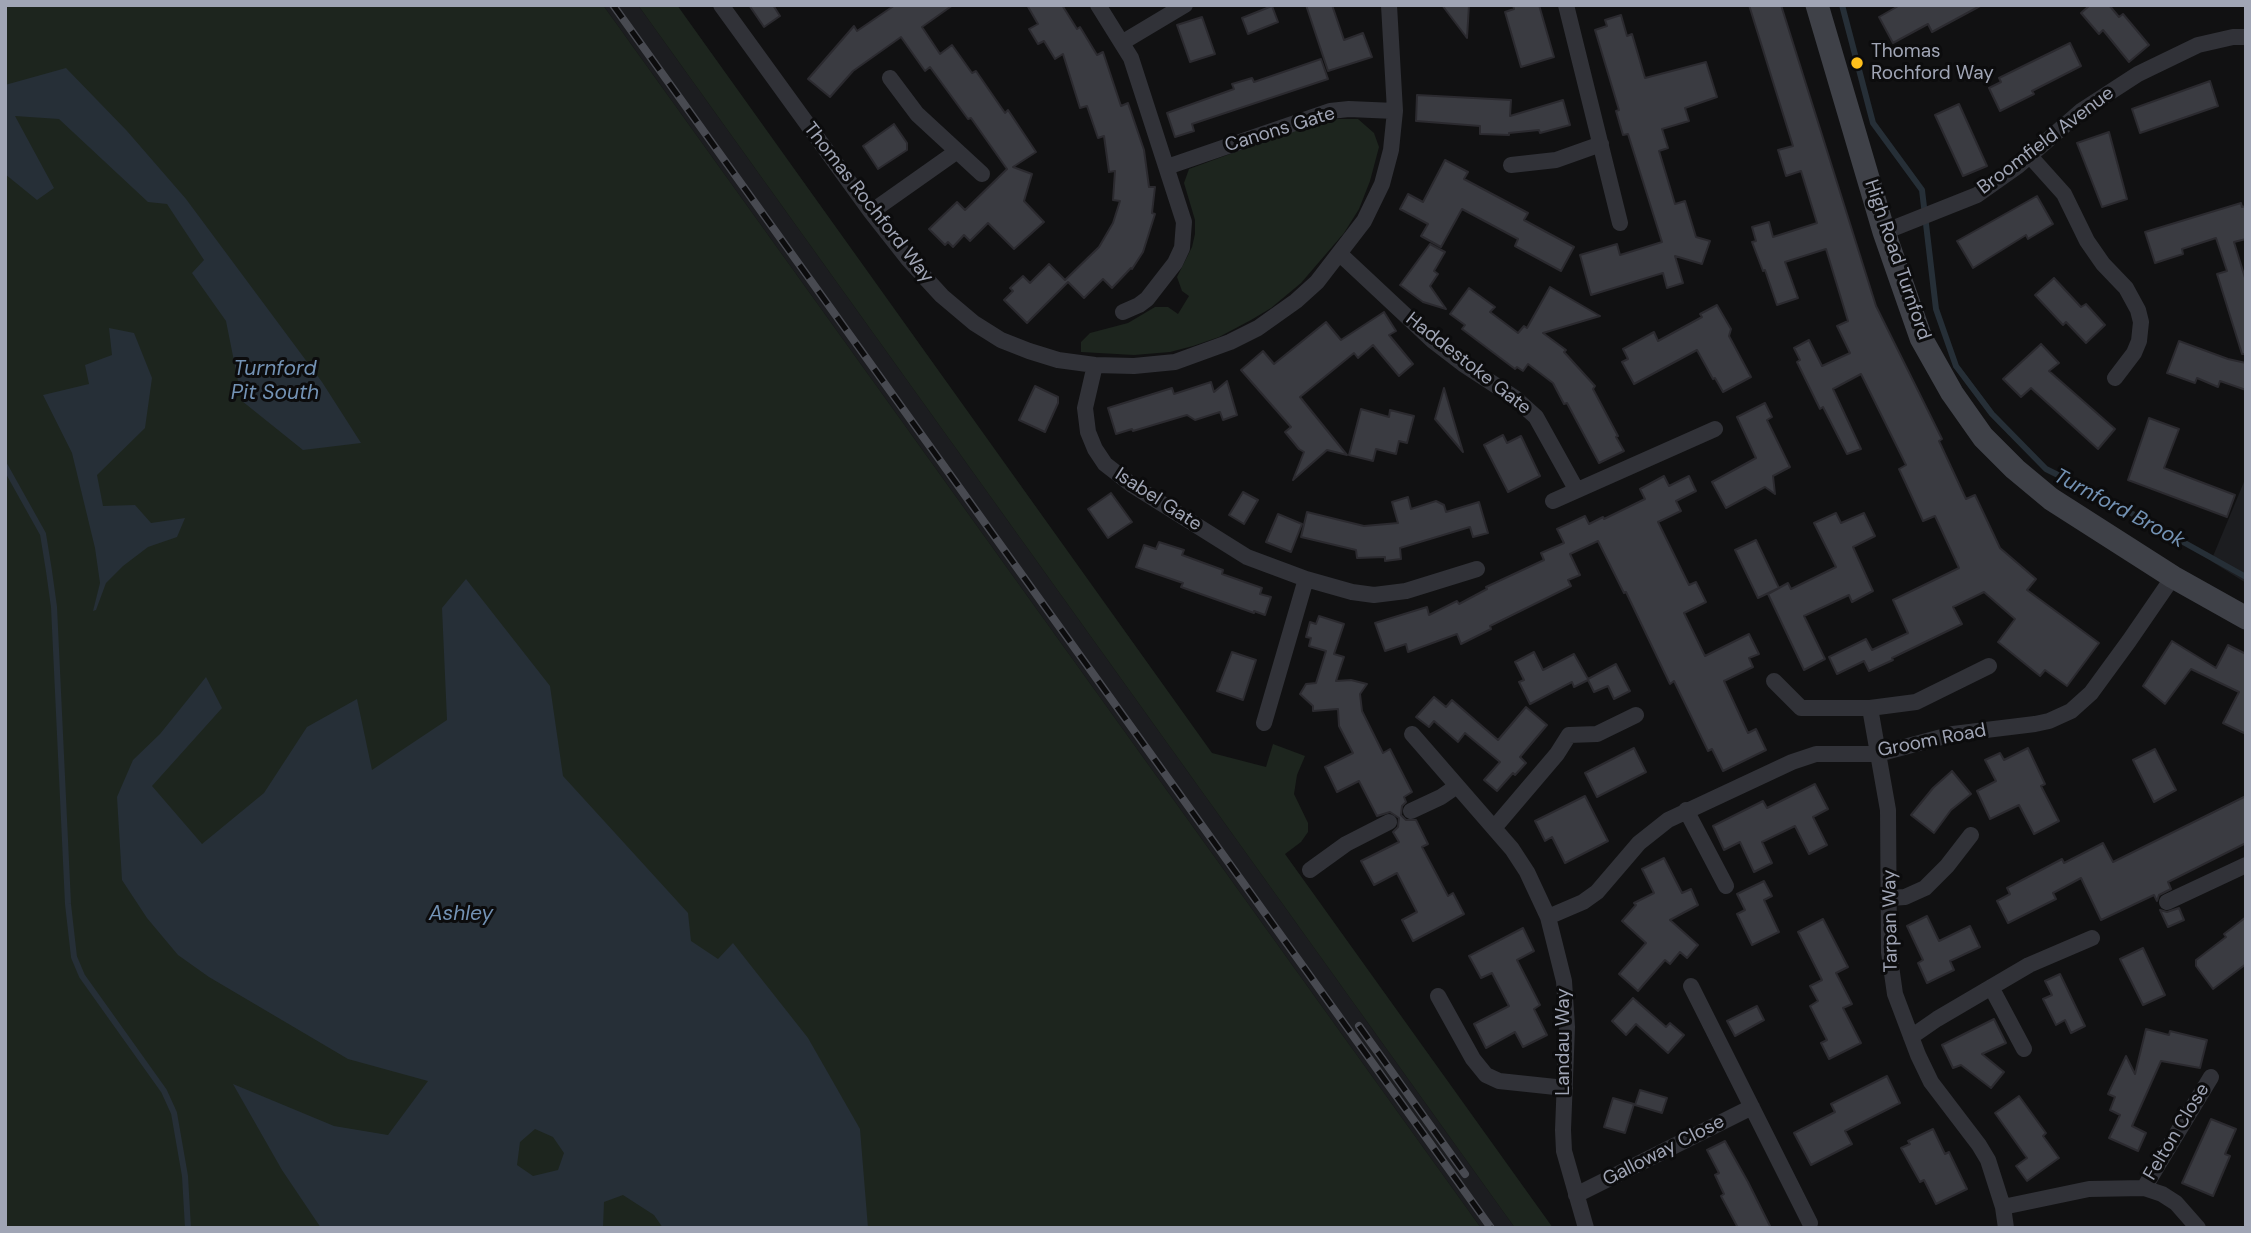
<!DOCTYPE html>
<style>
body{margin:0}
#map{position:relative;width:2251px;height:1233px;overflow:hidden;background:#111112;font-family:"DM Sans",sans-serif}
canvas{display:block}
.frame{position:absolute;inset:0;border:7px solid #a0a5b5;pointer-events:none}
</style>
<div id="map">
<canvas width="2251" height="1233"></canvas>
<div class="frame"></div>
</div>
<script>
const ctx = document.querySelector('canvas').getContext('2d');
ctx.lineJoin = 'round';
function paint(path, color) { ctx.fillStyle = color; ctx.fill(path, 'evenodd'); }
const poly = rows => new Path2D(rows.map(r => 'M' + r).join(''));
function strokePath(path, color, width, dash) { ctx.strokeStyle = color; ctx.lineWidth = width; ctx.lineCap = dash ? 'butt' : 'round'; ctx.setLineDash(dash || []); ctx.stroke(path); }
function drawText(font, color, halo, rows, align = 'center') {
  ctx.font = font + ' "DM Sans",sans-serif'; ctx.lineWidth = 6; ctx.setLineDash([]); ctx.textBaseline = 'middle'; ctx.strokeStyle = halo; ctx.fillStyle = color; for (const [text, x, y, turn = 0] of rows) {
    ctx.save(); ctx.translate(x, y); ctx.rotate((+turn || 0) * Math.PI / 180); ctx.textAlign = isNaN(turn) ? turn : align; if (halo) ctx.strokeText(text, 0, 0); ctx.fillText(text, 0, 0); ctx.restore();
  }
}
const built = poly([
 [603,5,638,5,1515,1228,1481,1228],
 [2246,477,2246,583,2211,561]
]);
const green = poly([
 [5,5,603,5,1481,1228,5,1228],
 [638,5,677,5,1212,753,1266,767,1273,744,1305,756,1297,775,1294,794,1308,823,1308,832,1301,842,1285,854,1553,1228,1515,1228],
 [1336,119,1358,119,1374,133,1379,147,1370,181,1359,209,1344,233,1301,283,1271,308,1251,320,1219,337,1193,346,1170,352,1134,355,1081,352,1081,342,1090,333,1128,323,1155,307,1168,307,1178,314,1189,296,1182,291,1177,277,1192,247,1195,234,1195,220,1184,183,1189,169,1298,129]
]);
const water = poly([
 [66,68,127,131,186,199,322,382,361,443,303,450,242,401,226,321,192,273,204,260,167,204,148,202,59,119,15,116,54,188,37,200,5,174,5,85],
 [109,328,134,333,152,378,145,428,97,475,103,506,135,505,151,523,185,518,177,537,148,547,123,566,106,583,96,610,93,611,100,583,95,548,72,453,43,395,89,384,85,365,112,355],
 [466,579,550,686,563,776,688,913,691,941,718,959,733,943,808,1038,860,1129,868,1228,663,1228,654,1215,623,1195,604,1202,603,1228,321,1228,282,1170,233,1084,334,1126,388,1135,428,1081,348,1059,209,977,178,955,147,918,122,880,117,797,133,760,160,734,206,677,222,708,152,786,202,844,264,793,307,727,357,699,372,770,447,720,442,608],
 [535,1129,553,1137,564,1153,558,1170,533,1176,517,1165,520,1142]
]);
const stream = poly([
 [1842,5,1873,123,1922,190,1936,309,1956,366,1992,414,2046,469,2104,498,2246,577],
 [5,466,43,534,49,571,54,607,68,904,74,957,82,976,164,1091,174,1113,185,1176,188,1228]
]);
const building = poly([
 [749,5,773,5,780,16,764,27,749,5],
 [895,5,953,5,922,27,940,54,952,45,972,73,976,71,1005,113,1008,110,1036,152,1013,167,1032,174,1024,201,1044,222,1014,249,988,223,970,241,964,235,953,247,948,242,945,245,929,229,957,202,965,210,1007,169,971,118,968,119,930,67,925,71,901,37,853,71,830,97,808,79,854,26,857,31,895,5],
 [1027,5,1062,5,1077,29,1080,27,1097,55,1103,52,1121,106,1128,103,1144,150,1149,187,1155,187,1152,213,1155,214,1143,252,1132,269,1131,268,1112,288,1103,279,1084,298,1068,282,1027,323,1004,300,1013,291,1010,288,1023,276,1030,283,1049,264,1065,280,1099,247,1113,223,1120,201,1113,200,1115,171,1109,172,1104,136,1098,138,1087,106,1080,108,1063,54,1055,59,1044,41,1038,44,1029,29,1038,24,1027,5],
 [1306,5,1332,5,1344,40,1363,33,1372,57,1328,71,1306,5],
 [1442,5,1469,5,1467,38,1442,5],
 [1513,5,1539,5,1554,57,1521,67,1505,12,1514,9,1513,5],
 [1749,5,1781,5,1876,306,1942,439,1939,441,1966,499,1975,495,2000,548,2036,579,2027,590,2099,643,2067,686,2045,670,2040,676,1998,642,2015,619,1984,592,1953,607,1962,624,1892,658,1893,660,1869,671,1864,661,1837,674,1829,657,1866,639,1872,650,1908,633,1893,600,1959,568,1935,516,1923,521,1899,469,1906,465,1861,374,1833,389,1861,449,1847,454,1823,407,1820,409,1797,362,1800,360,1794,348,1809,340,1822,366,1850,353,1837,326,1848,321,1826,249,1785,262,1798,298,1777,305,1765,270,1763,271,1752,242,1756,241,1752,227,1769,222,1773,237,1817,223,1801,171,1786,176,1778,150,1793,146,1749,5],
 [1900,5,1982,5,1932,32,1928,24,1893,43,1879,17,1900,5],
 [2090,5,2109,5,2119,17,2123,14,2149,45,2129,62,2103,30,2099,34,2081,13,2090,5],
 [1272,6,1278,22,1248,34,1242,18,1272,6],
 [1621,15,1627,36,1632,34,1645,78,1706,62,1717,97,1685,108,1689,121,1662,129,1668,148,1659,151,1675,204,1685,201,1696,237,1710,241,1702,264,1675,256,1683,283,1667,288,1663,273,1591,295,1580,255,1617,244,1620,255,1662,242,1628,134,1623,135,1616,111,1619,110,1595,30,1607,26,1605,20,1621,15],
 [1202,17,1215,54,1190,62,1177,25,1202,17],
 [2070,43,2081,66,2032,91,2034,94,2000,111,1989,88,2001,82,1999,78,2070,43],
 [1321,59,1328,79,1192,124,1194,131,1175,137,1167,113,1234,89,1232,84,1252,78,1254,82,1321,59],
 [2210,81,2218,106,2140,133,2132,109,2210,81],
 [1417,95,1511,100,1510,116,1563,100,1570,125,1540,133,1539,130,1509,133,1509,135,1480,134,1480,126,1416,121,1417,95],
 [1959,104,1987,166,1963,176,1935,115,1959,104],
 [894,124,907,143,907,150,878,169,863,146,894,124],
 [2109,132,2127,199,2102,207,2077,143,2109,132],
 [1445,160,1468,172,1464,179,1528,213,1524,220,1574,247,1561,271,1515,246,1518,239,1462,209,1441,247,1421,236,1428,224,1400,209,1408,194,1423,202,1445,160],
 [2037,196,2053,224,2028,239,2026,235,1973,268,1957,241,2037,196],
 [2241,203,2242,207,2246,206,2246,239,2234,242,2246,281,2246,354,2242,354,2217,274,2227,271,2216,238,2182,249,2183,254,2155,263,2145,232,2241,203],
 [1430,244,1445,252,1434,271,1438,274,1430,286,1446,309,1423,302,1400,285,1430,244],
 [2054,278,2081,307,2086,304,2105,325,2086,343,2066,322,2063,325,2035,295,2054,278],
 [1550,287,1600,316,1543,333,1566,350,1564,352,1595,386,1593,389,1618,436,1616,437,1624,451,1599,463,1567,403,1564,404,1553,383,1528,364,1523,371,1517,367,1515,369,1462,329,1465,325,1450,314,1469,288,1495,307,1490,312,1518,333,1524,326,1527,328,1550,287],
 [1717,305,1731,329,1729,336,1751,377,1723,392,1715,378,1713,379,1697,350,1634,384,1622,362,1628,359,1623,349,1654,332,1658,341,1702,317,1700,314,1717,305],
 [1384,312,1396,331,1389,335,1413,364,1399,376,1373,345,1358,358,1354,353,1300,397,1347,455,1327,450,1293,480,1304,452,1299,449,1285,432,1291,427,1241,370,1263,351,1274,364,1326,322,1341,340,1384,312],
 [2179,341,2228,359,2246,363,2246,390,2220,381,2218,387,2197,378,2195,383,2167,373,2179,341],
 [2041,344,2059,363,2049,371,2115,429,2098,449,2031,388,2021,397,2003,379,2041,344],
 [1227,381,1237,415,1223,420,1220,412,1195,420,1187,415,1133,431,1132,429,1116,434,1108,408,1172,388,1174,394,1211,382,1214,392,1227,381],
 [1035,386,1058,397,1058,403,1045,432,1019,420,1035,386],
 [1444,388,1463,452,1435,419,1444,388],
 [1765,403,1772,417,1767,420,1790,467,1773,476,1775,494,1765,487,1726,508,1712,482,1756,458,1737,417,1765,403],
 [1361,409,1389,417,1390,410,1414,416,1407,443,1399,441,1396,454,1376,449,1373,461,1349,455,1361,409],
 [2149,418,2179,429,2164,468,2235,495,2227,517,2128,480,2149,418],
 [1503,435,1507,443,1521,436,1540,476,1508,492,1484,445,1503,435],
 [1664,476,1669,486,1689,476,1696,491,1676,501,1681,511,1658,522,1689,585,1696,582,1706,602,1684,613,1705,656,1749,634,1759,654,1749,658,1753,667,1724,681,1748,733,1756,729,1766,750,1723,771,1712,749,1708,751,1674,681,1670,684,1626,592,1624,593,1598,541,1570,554,1580,575,1568,580,1571,586,1490,626,1491,629,1461,644,1457,634,1408,652,1406,644,1385,651,1375,623,1427,607,1429,615,1457,601,1459,604,1487,589,1486,587,1544,560,1541,553,1564,543,1557,529,1585,516,1589,524,1603,517,1604,519,1645,499,1640,489,1664,476],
 [1243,492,1258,500,1244,524,1229,515,1243,492],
 [1111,493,1132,522,1108,538,1088,509,1111,493],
 [1408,497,1411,509,1436,501,1444,505,1446,512,1479,502,1488,533,1473,537,1470,527,1400,548,1401,559,1385,561,1385,557,1357,558,1356,550,1301,537,1307,512,1364,526,1398,523,1392,502,1408,497],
 [1836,513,1841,523,1864,513,1875,536,1853,547,1873,591,1852,602,1849,595,1804,616,1825,659,1804,670,1768,594,1788,583,1791,589,1836,567,1814,523,1836,513],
 [1278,514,1302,524,1291,552,1266,542,1278,514],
 [1756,540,1779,588,1758,598,1735,550,1756,540],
 [1159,542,1184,550,1182,555,1223,570,1222,574,1262,588,1260,594,1271,597,1265,615,1254,611,1254,613,1181,587,1183,583,1136,567,1144,545,1156,549,1159,542],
 [1319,616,1344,624,1334,654,1344,657,1336,681,1351,680,1367,684,1360,694,1362,711,1383,753,1390,749,1412,792,1404,797,1406,802,1402,806,1401,815,1406,820,1416,820,1428,844,1422,847,1448,896,1453,893,1464,914,1413,941,1402,920,1417,912,1397,873,1374,885,1361,861,1399,842,1393,832,1398,827,1399,818,1390,812,1377,816,1359,781,1337,792,1325,767,1353,753,1339,726,1338,709,1313,711,1313,706,1300,694,1306,684,1316,683,1326,651,1309,646,1311,638,1306,637,1310,622,1316,624,1319,616],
 [2172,641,2216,668,2228,645,2246,654,2246,734,2223,723,2239,692,2191,669,2165,704,2143,686,2172,641],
 [1232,652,1256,660,1243,700,1217,691,1232,652],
 [1534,652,1543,670,1574,654,1588,679,1616,664,1630,691,1614,699,1608,686,1594,692,1588,680,1574,687,1572,682,1530,704,1519,682,1524,680,1515,662,1534,652],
 [1434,697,1446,707,1452,700,1498,740,1526,707,1547,725,1520,757,1526,763,1515,775,1513,773,1497,791,1484,780,1500,762,1465,733,1458,742,1434,721,1429,727,1416,717,1434,697],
 [1634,748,1646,772,1597,797,1585,773,1634,748],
 [2028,748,2045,784,2041,786,2059,821,2034,834,2019,805,1990,819,1977,791,1996,781,1985,760,2000,753,2004,760,2028,748],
 [2155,749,2176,790,2154,802,2133,760,2155,749],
 [1952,771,1971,794,1951,810,1934,833,1911,815,1933,788,1952,771],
 [1815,784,1828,809,1813,817,1827,845,1809,854,1795,826,1762,842,1772,863,1754,872,1740,842,1724,850,1713,826,1763,801,1767,808,1815,784],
 [1585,796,1608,841,1565,863,1552,837,1545,841,1535,821,1585,796],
 [2246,796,2246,843,2168,882,2171,889,2159,895,2157,901,2154,895,2101,920,2081,878,2053,893,2056,899,2008,923,1997,901,2010,894,2007,888,2062,859,2064,863,2103,843,2113,862,2246,796],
 [1664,858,1682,893,1691,889,1698,905,1670,920,1698,945,1687,958,1680,952,1670,964,1665,960,1638,991,1619,974,1646,943,1622,921,1636,905,1634,903,1654,893,1642,869,1664,858],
 [1764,881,1772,896,1764,900,1779,932,1752,945,1737,914,1745,910,1737,894,1764,881],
 [2179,908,2184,920,2168,927,2160,910,2167,912,2179,908],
 [1927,916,1939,941,1970,926,1980,947,1950,961,1954,970,1927,983,1918,963,1923,960,1907,926,1927,916],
 [2246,917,2246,964,2213,989,2196,966,2196,960,2226,937,2224,934,2246,917],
 [1823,919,1848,967,1836,973,1852,1004,1843,1008,1861,1043,1829,1059,1821,1043,1827,1040,1810,1006,1818,1001,1810,986,1822,980,1798,932,1823,919],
 [1523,928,1534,951,1517,960,1540,1005,1534,1009,1547,1035,1523,1047,1515,1032,1486,1048,1474,1024,1509,1006,1492,973,1481,978,1469,956,1523,928],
 [2143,948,2165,995,2143,1005,2120,959,2143,948],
 [2060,974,2085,1026,2071,1033,2065,1020,2056,1025,2043,999,2052,995,2045,981,2060,974],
 [1633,998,1666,1027,1670,1023,1684,1035,1668,1053,1636,1024,1626,1035,1612,1021,1633,998],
 [1757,1006,1764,1020,1735,1036,1727,1021,1757,1006],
 [1994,1019,2006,1043,1982,1054,2004,1072,1991,1088,1961,1065,1953,1068,1942,1045,1994,1019],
 [2146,1029,2169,1035,2170,1031,2207,1040,2200,1068,2161,1061,2132,1126,2146,1133,2138,1151,2109,1138,2120,1115,2110,1110,2115,1097,2108,1094,2126,1056,2135,1074,2146,1029],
 [1887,1076,1900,1103,1845,1131,1852,1144,1811,1165,1794,1133,1835,1112,1831,1104,1887,1076],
 [1640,1090,1667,1098,1662,1113,1635,1105,1640,1090],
 [2019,1096,2046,1133,2043,1136,2059,1158,2027,1181,2016,1166,2027,1158,1995,1113,2019,1096],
 [1613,1098,1634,1104,1625,1133,1604,1127,1613,1098],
 [2211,1119,2236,1129,2225,1154,2230,1156,2213,1196,2182,1183,2211,1119],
 [1933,1129,1945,1154,1949,1152,1967,1189,1936,1204,1924,1180,1920,1182,1901,1148,1910,1144,1908,1141,1933,1129],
 [1725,1141,1748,1182,1771,1228,1738,1228,1721,1196,1724,1194,1715,1175,1719,1173,1707,1150,1725,1141]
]);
const minor = poly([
 [721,5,871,212,908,259,942,296,974,323,1001,340,1029,351,1058,360,1095,365,1134,366,1175,362,1230,342,1258,328,1296,301,1317,282,1364,221,1382,184,1391,150,1395,111,1389,5],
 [1098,5,1131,58,1184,222,1182,248,1175,263,1147,299,1139,305,1123,312],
 [1566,5,1620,223],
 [1123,42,1185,5],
 [890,78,917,114,982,174],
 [2029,155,2064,194,2087,241,2103,264,2126,288,2138,310,2141,322,2139,341,2134,353,2115,378],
 [1511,165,1556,160,1601,144],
 [1167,167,1330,111,1349,109,1395,111],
 [871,212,956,152],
 [1884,232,1977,195,2018,166,2081,111,2138,74,2198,45,2233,37,2246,37],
 [1340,254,1433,341,1463,364,1515,398,1536,417,1576,489],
 [1095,365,1085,408,1088,432,1095,449,1105,464,1132,485,1247,557,1306,579,1352,592,1374,595,1406,591,1477,569],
 [1553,501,1715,429],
 [1774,681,1801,708,1870,708,1916,702,1989,666],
 [1870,708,1888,810,1889,952,1895,994,1918,1055,1931,1082,1979,1145,1988,1160,2003,1207,2006,1228],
 [1264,723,1306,579],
 [1412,734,1512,849,1527,872,1548,917,1564,981,1567,1027,1563,1130,1564,1151,1586,1228],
 [1686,810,1726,886],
 [1411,811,1441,797,1457,786],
 [1494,828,1557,754,1569,735,1597,734,1636,715],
 [1310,870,1346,844,1389,822],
 [1890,898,1905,897,1925,888,1947,866,1971,835],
 [2167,902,2246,865],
 [1548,917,1583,902,1597,892,1639,843,1668,820,1792,762,1816,754,1878,754,1953,734,2035,724,2049,721,2071,711,2091,693,2129,641,2173,577],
 [1691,986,1810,1223],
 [1991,987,2024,1049],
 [1438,996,1473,1059,1486,1075,1499,1081,1565,1088],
 [1911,1037,1937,1019,2029,965,2092,938],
 [2144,1188,2211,1077],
 [1576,1195,1752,1107],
 [2003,1207,2089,1189,2144,1188,2162,1194,2176,1203,2198,1228]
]);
const secondary = poly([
 [1817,5,1884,232,1921,338,1952,393,1983,437,2015,469,2051,499,2173,577,2246,618]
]);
const rail = poly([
 [613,5,1491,1228],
 [1359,1026,1465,1174]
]);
const markers = [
 [1857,63,7,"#ffc01c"]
];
const poiNames = [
 ["Thomas",1871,52],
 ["Rochford Way",1871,74]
];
const streetNames = [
 ["Canons Gate",1280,130,-17],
 ["Broomfield Avenue",2046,141,-37],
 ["Thomas Rochford Way",868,203,52],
 ["High Road Turnford",1897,260,71],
 ["Haddestoke Gate",1468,364,38],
 ["Isabel Gate",1158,500,33],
 ["Groom Road",1932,741,-11],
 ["Tarpan Way",1891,921,-91],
 ["Landau Way",1564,1042,-90],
 ["Felton Close",2177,1132,-59],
 ["Galloway Close",1664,1151,-27]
];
const waterNames = [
 ["Turnford",275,369],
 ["Pit South",275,393],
 ["Turnford Brook",2119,509,28],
 ["Ashley",461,914]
];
paint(built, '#1c1d20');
paint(green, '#1d251e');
paint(water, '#262f37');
strokePath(stream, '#262f37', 6);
paint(building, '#3a3b41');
strokePath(building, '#2b2a2f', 2);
strokePath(minor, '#313238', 16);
strokePath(secondary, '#3f4148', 23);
strokePath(rail, '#484a51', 8);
strokePath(rail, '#0c0c0d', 5, [16]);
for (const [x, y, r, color] of markers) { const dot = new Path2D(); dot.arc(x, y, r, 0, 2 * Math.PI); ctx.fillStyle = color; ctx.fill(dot); strokePath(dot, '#0c0c0d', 2.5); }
drawText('19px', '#a0a5b5', '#0c0c0d', poiNames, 'left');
drawText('19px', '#a0a5b5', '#0c0c0d', streetNames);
drawText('italic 21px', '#7392b4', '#0c0c0d', waterNames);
</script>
